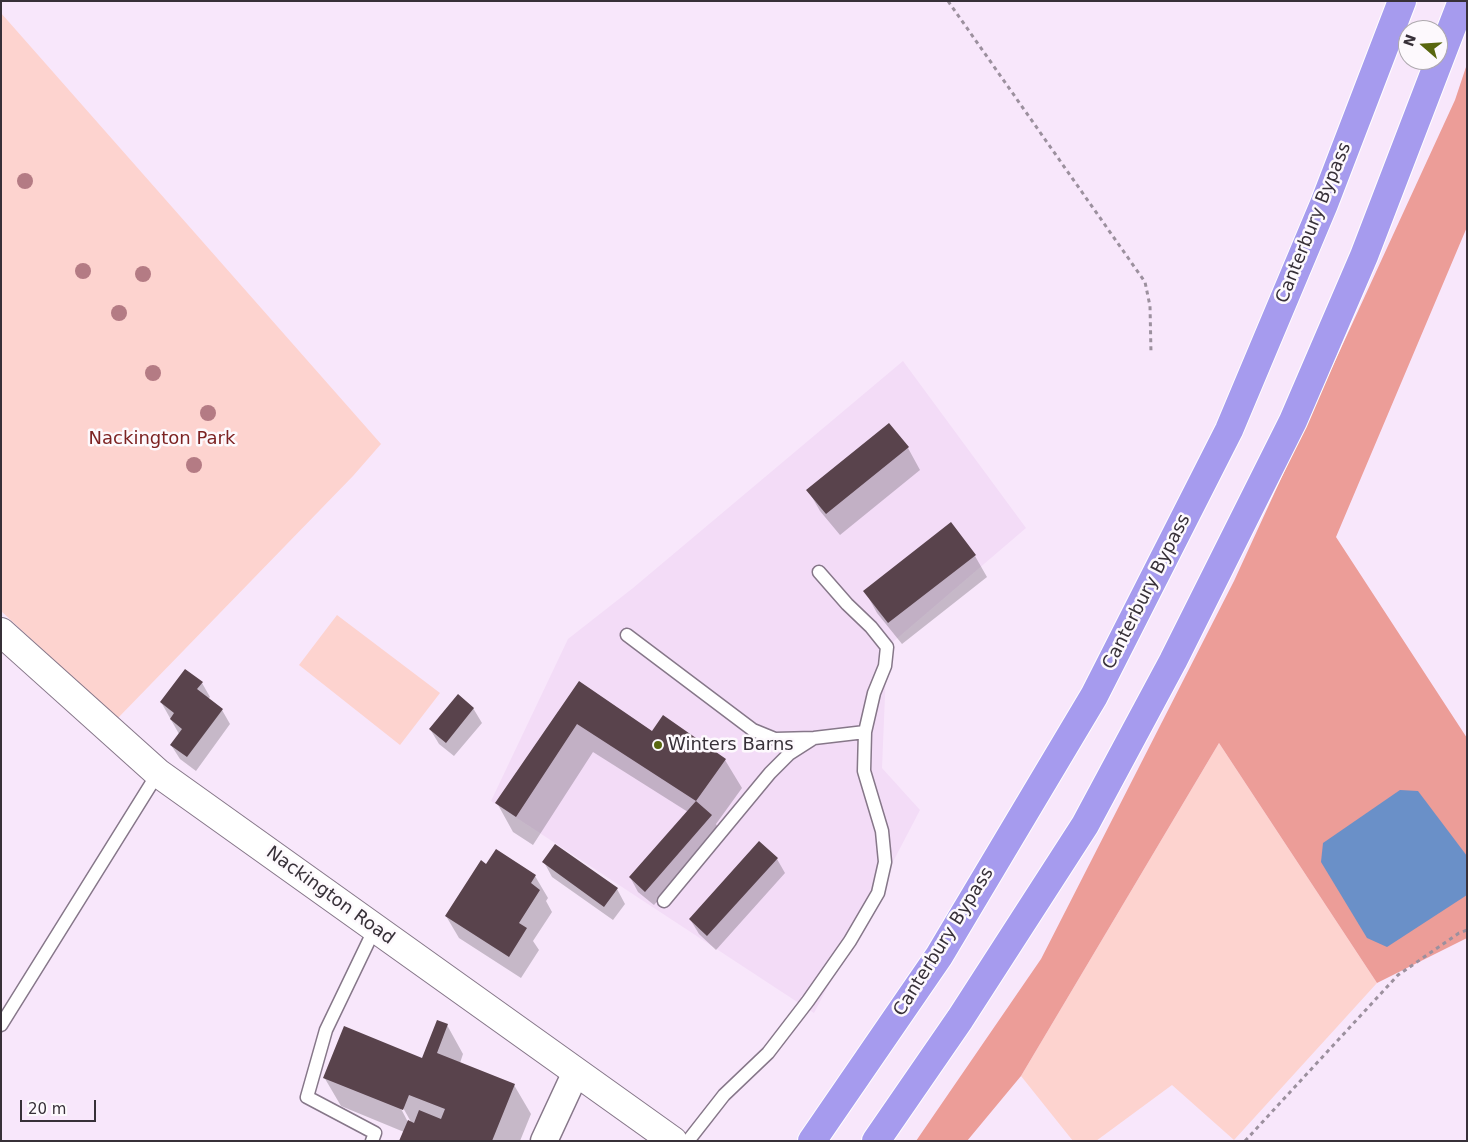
<!DOCTYPE html>
<style>
body{margin:0}
#map{position:relative;width:1468px;height:1142px;overflow:hidden;background:#f8e7fb;font-family:"DejaVu Sans",sans-serif}
canvas{display:block}
.frame{position:absolute;inset:0;border:2px solid #373038;pointer-events:none}
.north{position:absolute;left:1398px;top:20px;width:50px;height:50px;box-sizing:border-box;background:#fdf9fd;border:1px solid #aea9ae;border-radius:50%;rotate:289deg;font-size:14px;font-weight:700;line-height:20px;text-align:center;color:#373038}
.north::after{content:'';display:block;margin:auto;width:18px;height:22px;background:#59670f;clip-path:polygon(50% 0,100% 100%,50% 72%,0 100%)}
.scale{position:absolute;left:20px;top:1100px;width:76px;height:22px;box-sizing:border-box;border:2px solid #373038;border-top:0;padding-left:6px;font-size:15px;line-height:18px;white-space:nowrap;color:#373038;-webkit-text-stroke:4px #fdf9fd;paint-order:stroke}
</style>
<div id="map">
<canvas width="1468" height="1142"></canvas>
<div class="frame"></div>
<div class="north">N</div>
<div class="scale">20 m</div>
</div>
<script>
const ctx = document.querySelector('canvas').getContext('2d');
ctx.lineJoin = 'round';
function paint(path, color) { ctx.fillStyle = color; ctx.fill(path, 'evenodd'); }
const poly = rows => new Path2D(rows.map(r => 'M' + r).join(''));
function strokePath(path, color, width, dash) { ctx.strokeStyle = color; ctx.lineWidth = width; ctx.lineCap = dash ? 'butt' : 'round'; ctx.setLineDash(dash || []); ctx.stroke(path); }
function drawText(font, color, halo, rows, align = 'center') {
  ctx.font = font + ' "DejaVu Sans",sans-serif'; ctx.lineWidth = 5; ctx.setLineDash([]); ctx.textBaseline = 'middle'; ctx.strokeStyle = halo; ctx.fillStyle = color; for (const [text, x, y, turn = 0] of rows) {
    ctx.save(); ctx.translate(x, y); ctx.rotate((+turn || 0) * Math.PI / 180); ctx.textAlign = isNaN(turn) ? turn : align; if (halo) ctx.strokeText(text, 0, 0); ctx.fillText(text, 0, 0); ctx.restore();
  }
}
const built = poly([
 [903,361,1026,528,887,647,882,768,920,810,814,1013,491,801,568,639,633,588]
]);
const green = poly([
 [1,13,381,444,353,476,117,719,1,611],
 [337,615,440,693,400,745,299,665],
 [1219,743,1377,983,1234,1140,1172,1085,1096,1141,1073,1141,1021,1076]
]);
const forest = poly([
 [1467,64,1467,227,1336,537,1467,738,1467,938,1377,983,1219,743,1021,1076,967,1141,916,1141,1041,959,1234,581,1455,100]
]);
const water = poly([
 [1400,790,1418,791,1467,856,1467,895,1387,947,1367,938,1321,862,1323,843]
]);
const shadow = poly([
 [888,425,908,448,920,470,840,535,820,511,808,490],
 [975,556,987,577,902,644,877,613,865,591],
 [202,683,210,697,208,699,222,710,230,724,196,771,180,759,171,745,179,734,161,702],
 [579,683,653,733,725,760,742,788,716,824,719,830,654,905,638,892,630,877,688,812,593,752,533,845,513,832,497,803],
 [473,708,482,723,454,756,439,744,430,729],
 [777,859,785,873,716,950,699,934,690,919],
 [544,862,617,889,625,904,613,920,552,877],
 [487,865,535,876,548,898,546,901,552,912,533,941,539,950,521,978,459,938,446,916],
 [447,1025,463,1054,460,1063,514,1085,531,1114,520,1141,401,1141,404,1132,341,1106,324,1077,423,1059],
 [401,1104,411,1122,408,1122,399,1105]
]);
const building = poly([
 [889,423,909,447,826,514,806,490],
 [951,522,976,555,888,623,863,591],
 [185,669,203,682,197,689,223,709,187,757,170,745,182,729,170,719,174,713,160,702],
 [579,681,652,731,663,715,726,759,696,801,577,724,516,817,495,803],
 [458,694,474,708,446,743,429,729],
 [696,801,712,815,645,892,629,877],
 [759,841,778,858,707,936,689,919],
 [555,844,618,888,604,907,542,862],
 [496,849,536,875,531,883,540,890,519,923,527,928,509,957,445,916,481,860,486,864],
 [437,1020,448,1024,437,1053,515,1084,492,1141,399,1141,408,1120,414,1123,419,1110,441,1119,445,1109,409,1095,403,1110,323,1078,344,1026,422,1058]
]);
const path = poly([
 [948,1,1145,282,1150,306,1151,353],
 [1245,1141,1398,975,1459,933,1467,930]
]);
const lane = poly([
 [627,635,753,730,775,739,814,738,865,732],
 [664,901,770,773,789,754,814,738],
 [1,1025,158,773],
 [372,1141,375,1133,307,1097,326,1030,375,928],
 [688,1141,724,1095,768,1053,808,1001,850,941,878,893,885,862,882,831,864,771,865,732,874,693,885,666,887,647,871,627,847,604,819,572]
]);
const street = poly([
 [544,1141,576,1072]
]);
const secondary = poly([
 [1,632,158,773,673,1141]
]);
const highway = poly([
 [812,1141,939,956,1094,696,1229,430,1324,204,1402,1],
 [876,1141,960,1019,1085,825,1173,661,1293,421,1364,256,1462,1]
]);
const trees = [
 [25,181],
 [83,271],
 [143,274],
 [119,313],
 [153,373],
 [208,413],
 [194,465]
];
const markers = [
 [658,745,5,"#59670f"]
];
const streetNames = [
 ["Canterbury Bypass",1314,223,-68],
 ["Canterbury Bypass",1147,592,-63],
 ["Nackington Road",330,896,36],
 ["Canterbury Bypass",944,942,-58]
];
const parkNames = [
 ["Nackington Park",162,439]
];
const poiNames = [
 ["Winters Barns",668,745]
];
paint(built, '#f3dcf7');
paint(green, '#fdd3cf');
paint(forest, '#ec9d98');
paint(water, '#6a90c8');
paint(shadow, '#0003');
paint(building, '#59434c');
strokePath(lane, '#867789', 15);
strokePath(street, '#867789', 29);
strokePath(secondary, '#867789', 30);
strokePath(highway, '#fff', 30);
strokePath(path, '#9c909e', 3, [4, 4]);
strokePath(lane, '#fff', 12);
strokePath(street, '#fff', 26);
strokePath(secondary, '#fff', 28);
strokePath(highway, '#a69bee', 28);
ctx.fillStyle = '#b47b84';
for (const [x, y] of trees) { ctx.beginPath(); ctx.arc(x, y, 8, 0, 2 * Math.PI); ctx.fill(); }
for (const [x, y, r, color] of markers) { const dot = new Path2D(); dot.arc(x, y, r, 0, 2 * Math.PI); ctx.fillStyle = color; ctx.fill(dot); strokePath(dot, '#fdf9fd', 2); }
drawText('18px', '#373038', '#fdf9fd', streetNames);
drawText('18px', '#7d2323', '#fdf9fd', parkNames);
drawText('18px', '#373038', '#fdf9fd', poiNames, 'left');
</script>
